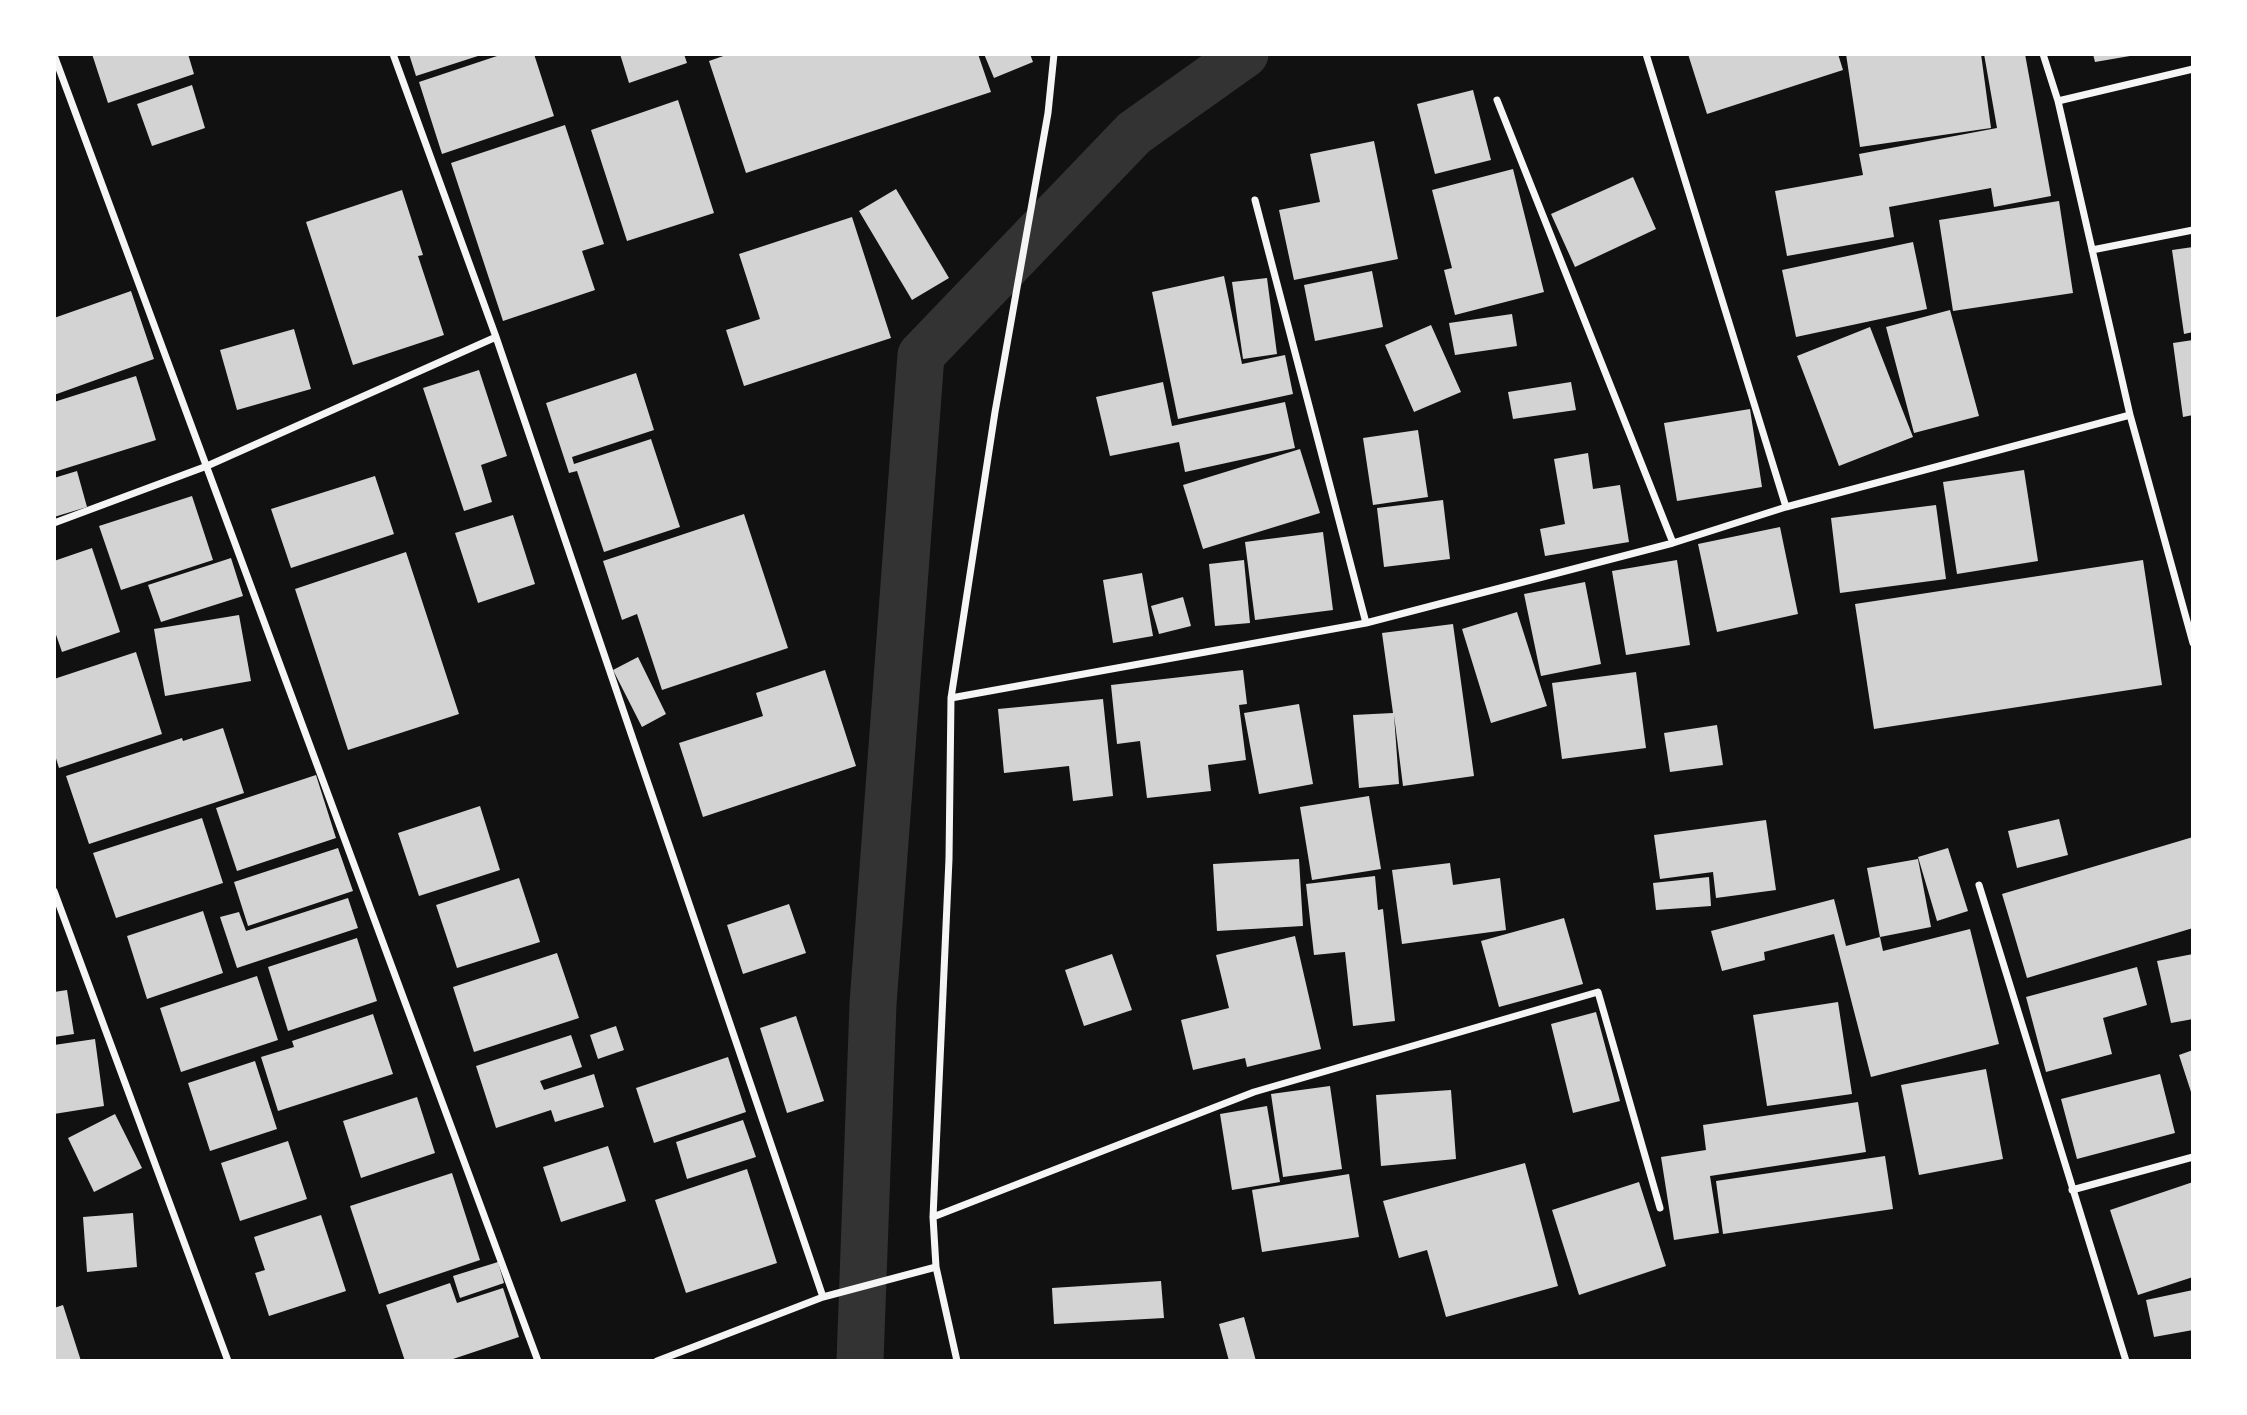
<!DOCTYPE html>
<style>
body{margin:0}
#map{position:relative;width:2247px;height:1415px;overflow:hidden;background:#111;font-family:Montserrat,sans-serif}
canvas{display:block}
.frame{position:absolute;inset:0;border:56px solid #fff;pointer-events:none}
</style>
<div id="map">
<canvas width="2247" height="1415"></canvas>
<div class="frame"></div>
</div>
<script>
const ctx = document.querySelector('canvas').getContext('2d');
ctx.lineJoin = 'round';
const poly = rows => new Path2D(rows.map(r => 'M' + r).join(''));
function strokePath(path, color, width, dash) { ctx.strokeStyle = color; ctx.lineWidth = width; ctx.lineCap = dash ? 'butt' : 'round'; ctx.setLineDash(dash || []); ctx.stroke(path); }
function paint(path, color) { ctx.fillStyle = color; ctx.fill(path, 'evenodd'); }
const canal = poly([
 [860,1361,873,1004,921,355,1134,133,1245,54]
]);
const building = poly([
 [92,54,188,54,194,74,108,103],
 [409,54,481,54,481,55,416,76],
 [503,54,534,54,554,116,442,154,419,82],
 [620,54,684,54,687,63,629,83],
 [729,54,978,54,991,92,746,173,709,61],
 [984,54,1030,54,1033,62,994,78],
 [1688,54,1838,54,1843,70,1707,114],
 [1846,54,1981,54,1991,128,1860,147],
 [1984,54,2025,54,2051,196,1994,207,1991,188,1889,207,1894,237,1787,256,1775,191,1863,175,1859,154,1997,128],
 [2093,54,2130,54,2130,56,2095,62],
 [192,85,205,128,152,146,137,104],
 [1473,90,1491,160,1435,174,1417,104],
 [678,100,714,213,627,241,591,130],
 [565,125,604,244,582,251,595,290,503,321,451,163],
 [1374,141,1398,259,1294,280,1279,210,1320,202,1310,154],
 [1513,169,1544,292,1455,315,1444,270,1452,268,1432,190],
 [1633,177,1656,229,1575,267,1551,214],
 [896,189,949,278,912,300,859,211],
 [402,190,423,255,418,256,444,335,353,365,306,222],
 [2059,201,2073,293,1953,311,1939,220],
 [852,217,891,338,744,386,726,330,760,319,739,254],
 [1913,242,1927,309,1796,337,1782,270],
 [2193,247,2193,332,2184,334,2172,250],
 [1372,271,1383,327,1315,341,1304,285],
 [1224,276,1242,364,1285,355,1293,394,1178,419,1152,292],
 [1267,278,1277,354,1243,359,1232,282],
 [131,291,154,359,54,395,54,318],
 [1950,310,1979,416,1914,433,1886,327],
 [1512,314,1517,346,1455,355,1449,323],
 [1431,325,1461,392,1414,412,1385,345],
 [1870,327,1913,437,1839,466,1797,356],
 [294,329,311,389,237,410,220,350],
 [2193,340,2193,415,2183,417,2173,343],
 [479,370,507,456,481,465,492,502,464,511,423,388],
 [636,373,654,430,572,457,574,464,651,439,680,527,604,552,577,471,569,473,546,403],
 [136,376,156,440,54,472,54,402],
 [1163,382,1172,426,1285,402,1295,448,1185,472,1179,442,1110,456,1096,397],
 [1571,382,1576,410,1513,419,1508,392],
 [1750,409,1762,487,1677,501,1664,423],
 [1418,430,1428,497,1373,505,1363,438],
 [1300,449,1320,513,1203,549,1183,485],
 [1588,453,1593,489,1620,485,1629,542,1545,556,1540,529,1565,524,1554,459],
 [2024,470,2038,561,1957,574,1943,482],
 [77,471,87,507,54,517,54,478],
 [375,476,394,534,291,568,271,509],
 [192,496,213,560,121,590,99,526],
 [1443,500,1450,559,1384,567,1377,508],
 [1936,505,1946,579,1840,593,1831,518],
 [744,514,788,648,662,690,637,614,622,620,603,561],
 [513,515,535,584,478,603,455,533],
 [1780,527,1798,614,1717,632,1698,544],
 [1323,532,1333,610,1255,620,1245,542],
 [92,548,120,632,62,652,54,629,54,561],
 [406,552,459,714,348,750,295,589],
 [231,558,243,596,161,622,148,585],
 [1244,560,1250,623,1215,626,1209,564],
 [1677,560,1690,645,1626,655,1612,571],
 [2143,560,2162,685,1874,729,1855,604],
 [1142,573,1153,636,1113,643,1103,580],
 [1585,582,1601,664,1541,676,1524,594],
 [1183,597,1191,626,1159,634,1151,606],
 [1517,612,1547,706,1491,723,1462,629],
 [239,615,251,681,165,696,154,629],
 [1453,624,1474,776,1403,786,1394,715,1399,784,1359,788,1353,715,1393,713,1382,633],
 [136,652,162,734,59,768,54,752,54,679],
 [638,657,666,714,642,727,613,670],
 [825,670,856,766,703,817,679,743,763,716,756,693],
 [1243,670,1247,704,1239,705,1246,760,1208,765,1211,791,1147,798,1140,741,1117,744,1111,685],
 [1636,672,1646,748,1562,759,1552,683],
 [1103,699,1113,796,1073,801,1069,766,1004,773,998,709],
 [1299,704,1313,784,1259,794,1244,713],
 [1717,725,1723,765,1670,772,1664,733],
 [223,728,244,793,89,844,66,776,182,738,183,741],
 [316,775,336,838,237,871,216,808],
 [1369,796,1381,869,1312,880,1300,807],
 [480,806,500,870,419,896,398,833],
 [202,818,223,883,116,918,93,853],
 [2059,819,2068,855,2017,868,2008,831],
 [1766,820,1776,890,1716,898,1713,872,1660,879,1654,835],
 [2193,837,2193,928,2027,978,2002,894],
 [338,848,353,891,248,926,234,882],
 [1948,848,1968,911,1937,921,1918,857],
 [1299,859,1303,926,1217,931,1213,864],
 [1918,859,1931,927,1880,937,1867,868],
 [1450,863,1453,885,1500,878,1506,930,1402,944,1392,870],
 [1375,876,1378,910,1383,909,1395,1021,1353,1026,1345,952,1314,955,1306,884],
 [1709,877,1711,906,1656,910,1653,883],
 [519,878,540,942,457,968,436,905],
 [348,898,358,928,237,968,220,917,239,912,246,931],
 [1834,899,1846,946,1880,937,1883,951,1970,929,1999,1044,1871,1077,1834,934,1764,952,1765,960,1722,971,1711,931],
 [789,904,806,953,743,974,727,925],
 [203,911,223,973,147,999,127,936],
 [1564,918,1583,984,1499,1007,1481,941],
 [1295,936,1321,1049,1247,1067,1245,1058,1193,1070,1181,1020,1229,1008,1216,955],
 [357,938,377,1001,288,1031,268,967],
 [557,953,579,1018,474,1052,453,987],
 [1112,954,1132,1010,1084,1026,1065,970],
 [2193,954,2193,1019,2171,1023,2157,961],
 [2137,967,2147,1005,2103,1018,2112,1054,2046,1072,2026,997],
 [257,976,278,1040,181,1072,160,1008],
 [67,990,74,1034,54,1037,54,992],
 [1838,1002,1852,1094,1767,1106,1753,1015],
 [1596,1012,1620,1101,1573,1113,1551,1024],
 [373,1014,393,1074,278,1111,261,1057,294,1047,292,1041],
 [796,1016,824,1101,787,1113,760,1028],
 [616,1026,624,1050,598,1059,590,1035],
 [571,1035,582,1067,540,1081,544,1090,594,1074,604,1107,555,1122,551,1110,496,1128,476,1066],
 [95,1039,104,1106,54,1114,54,1045],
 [2193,1050,2193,1095,2192,1095,2179,1055],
 [728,1057,746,1112,654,1143,636,1088],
 [255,1061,277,1129,210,1151,188,1083],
 [1986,1069,2003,1159,1919,1175,1901,1085],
 [2160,1074,2175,1133,2077,1159,2061,1099],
 [1330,1086,1342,1169,1283,1177,1271,1094],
 [1451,1090,1456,1159,1381,1166,1376,1095],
 [417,1097,435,1153,361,1178,343,1121],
 [1858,1102,1866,1152,1710,1176,1719,1233,1674,1240,1661,1157,1706,1150,1703,1125],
 [1267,1106,1280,1182,1232,1190,1220,1114],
 [115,1114,142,1168,94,1192,68,1138],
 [743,1120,756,1157,687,1179,676,1142],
 [288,1141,307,1199,240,1221,221,1163],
 [608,1146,626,1201,561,1222,543,1167],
 [1885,1156,1893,1209,1723,1234,1716,1181],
 [1525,1163,1558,1286,1446,1317,1427,1250,1399,1258,1383,1201],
 [747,1169,777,1263,686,1293,655,1200],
 [452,1173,480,1260,379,1294,350,1206],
 [1349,1174,1359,1237,1262,1252,1252,1190],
 [1639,1182,1666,1266,1579,1295,1552,1210],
 [2193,1182,2193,1277,2138,1295,2110,1210],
 [133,1213,137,1267,87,1272,83,1217],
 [321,1215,346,1291,269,1316,255,1273,265,1270,254,1237],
 [498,1262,504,1283,460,1298,453,1276],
 [1161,1281,1164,1318,1054,1324,1052,1288],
 [450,1283,457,1303,503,1288,519,1337,447,1361,405,1361,386,1305],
 [2193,1290,2193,1330,2154,1337,2146,1300],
 [63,1305,81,1361,54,1361,54,1308],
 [1244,1317,1256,1361,1229,1361,1219,1324]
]);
const minor = poly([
 [393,54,496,337,823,1297],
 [1646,54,1786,507],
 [2043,54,2058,101,2130,415,2193,643],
 [54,55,538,1361],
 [1497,100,1673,543],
 [2058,101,2193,69],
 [1255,200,1366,623],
 [2092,250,2193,230],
 [54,523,207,466,496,337],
 [951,698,1366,623,1673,543,1786,507,2130,415],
 [1979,885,2126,1361],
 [54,891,228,1361],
 [2072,1190,2193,1157],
 [933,1217,1254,1092,1598,992,1660,1208],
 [657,1361,823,1297,936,1267],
 [957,1361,936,1267,933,1217,949,859,951,698,995,412,1048,113,1054,54]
]);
strokePath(canal, '#333', 47);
paint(building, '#d3d3d3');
strokePath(minor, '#f5f5f5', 7);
</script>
